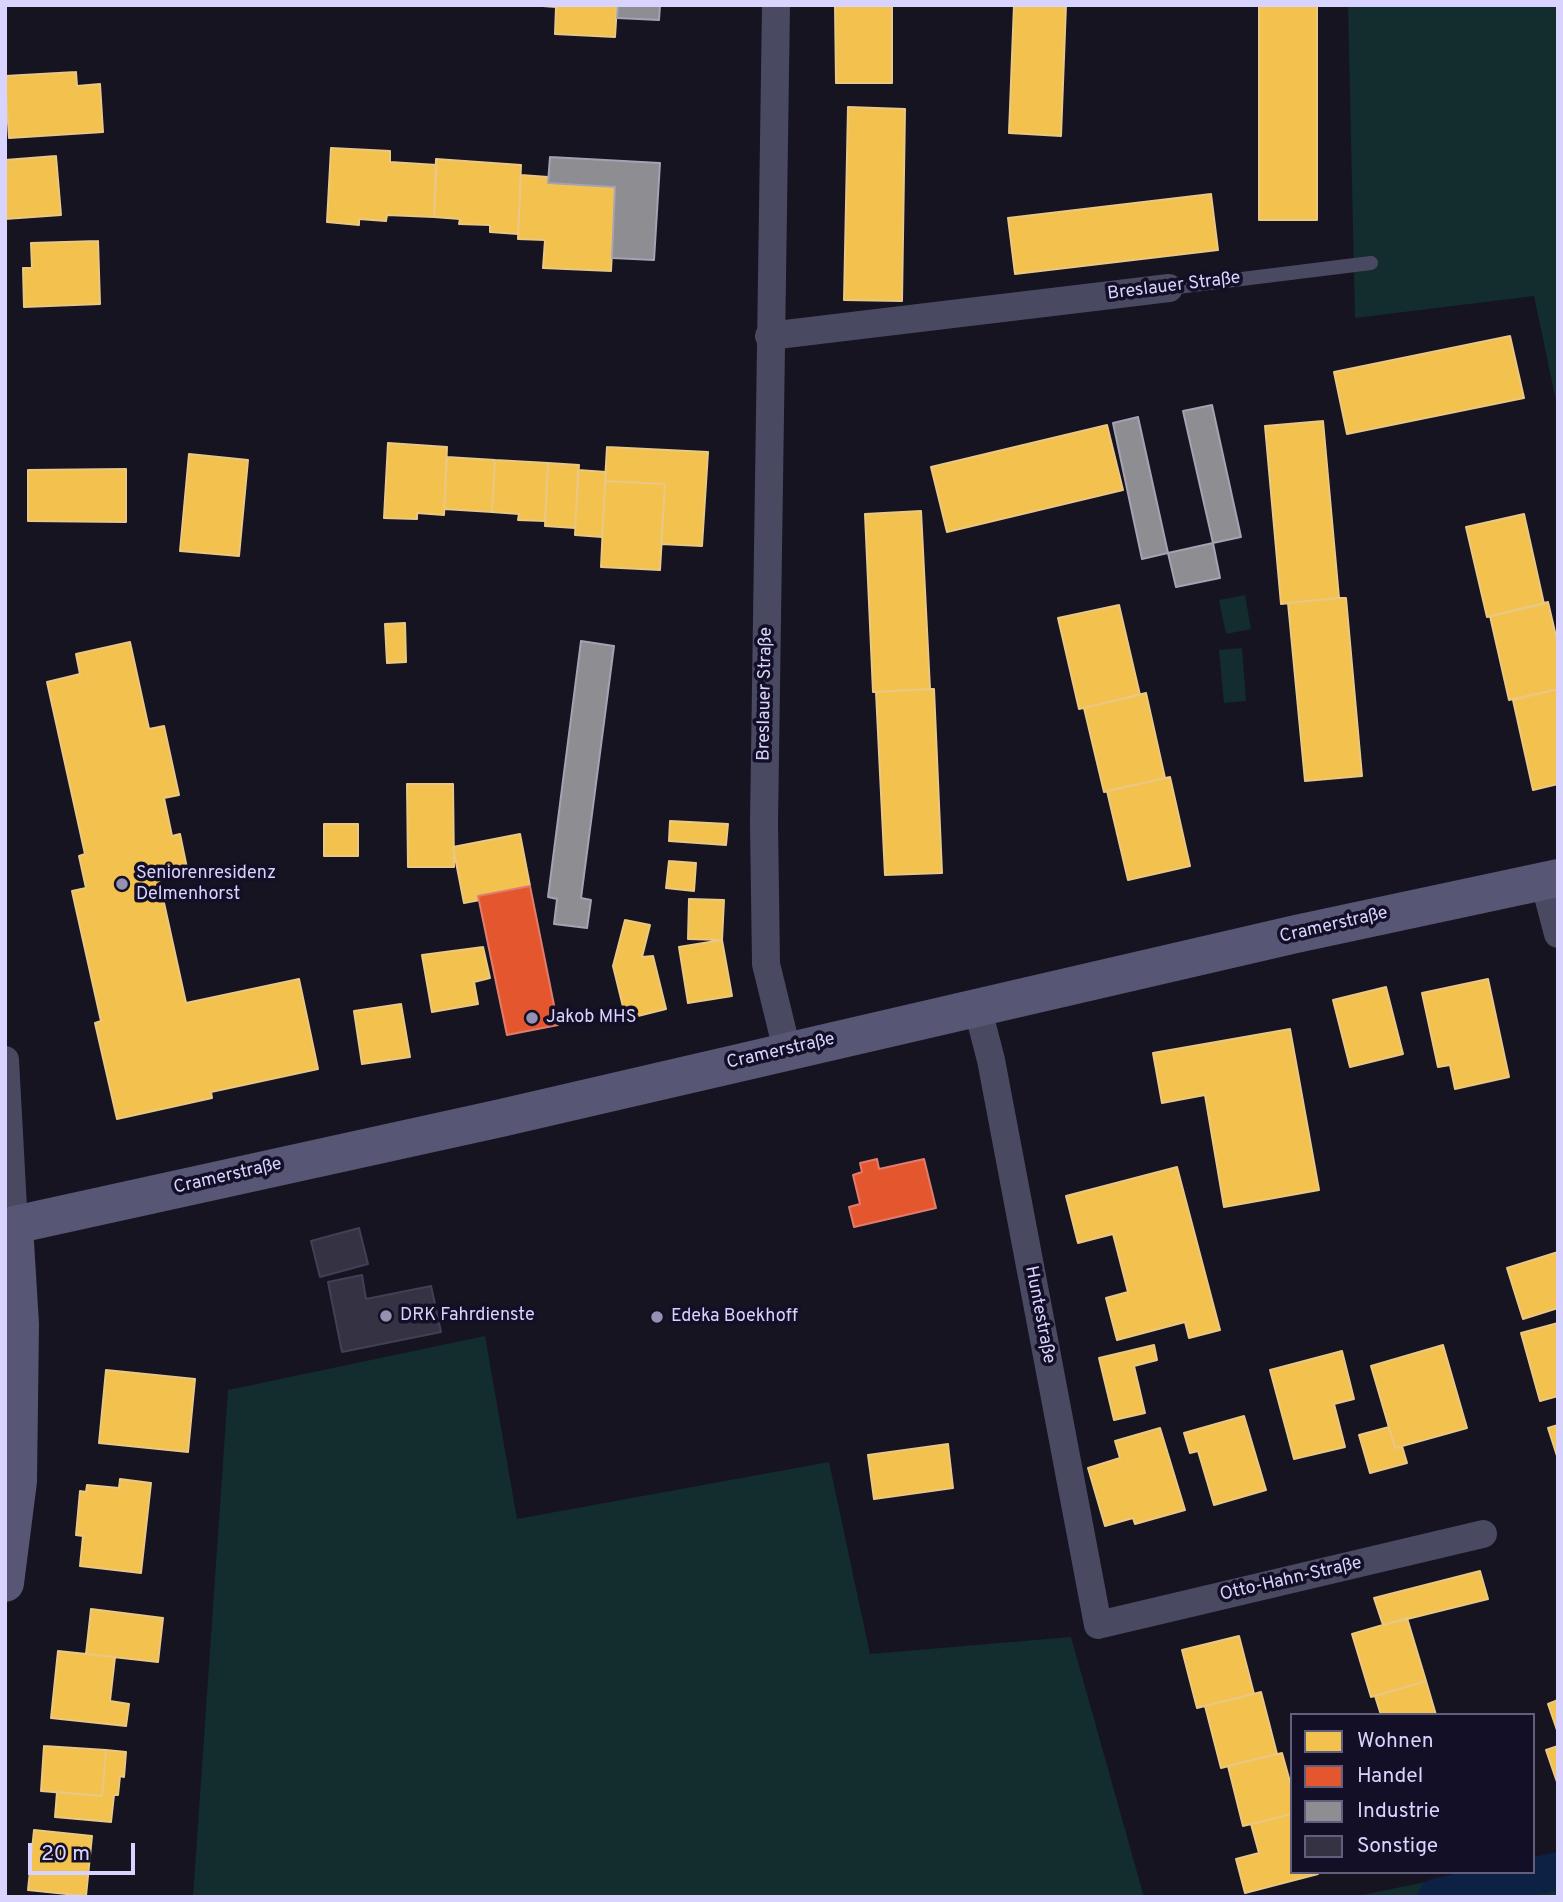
<!DOCTYPE html>
<meta charset="utf-8">
<style>
body{margin:0}
#map{position:relative;width:1563px;height:1902px;overflow:hidden;background:#161421;font-family:Overpass,sans-serif}
canvas{display:block}
.frame{position:absolute;inset:0;border:7px solid #d9d4ff;pointer-events:none}
.legend{position:absolute;left:1290px;top:1713px;width:245px;height:161px;box-sizing:border-box;background:#130f26;border:2px solid #625e7d;margin:0;padding:9px 12px;list-style:none;font-size:21px;color:#d9d4ff}
.legend li{display:flex;align-items:center;gap:14px;height:35px}
.legend b{width:35px;border:2px solid #625e7d}
.scale{position:absolute;left:28px;top:1843px;width:107px;height:32px;box-sizing:border-box;border:4px solid #d9d4ff;border-top:0;padding-left:9px;font-size:21px;line-height:24px;white-space:nowrap;color:#d9d4ff;-webkit-text-stroke:5px #130f26;paint-order:stroke}
</style>
<div id="map">
<canvas width="1563" height="1902"></canvas>
<div class="frame"></div>
<ul class="legend">
<li><b style="height:19px;background:#f2c14e"></b>Wohnen</li>
<li><b style="height:19px;background:#e4572e"></b>Handel</li>
<li><b style="height:19px;background:#8d8d92"></b>Industrie</li>
<li><b style="height:19px;background:#343243"></b>Sonstige</li>
</ul>
<div class="scale">20 m</div>
</div>
<script>
const ctx = document.querySelector('canvas').getContext('2d');
ctx.lineJoin = 'round';
function paint(path, color) { ctx.fillStyle = color; ctx.fill(path, 'evenodd'); }
const poly = rows => new Path2D(rows.map(r => 'M' + r).join(''));
function strokePath(path, color, width, dash) { ctx.strokeStyle = color; ctx.lineWidth = width; ctx.lineCap = dash ? 'butt' : 'round'; ctx.setLineDash(dash || []); ctx.stroke(path); }
function drawText(font, color, halo, rows, align = 'center') {
  ctx.font = font + ' Overpass,sans-serif'; ctx.lineWidth = 7; ctx.setLineDash([]); ctx.textBaseline = 'middle'; ctx.strokeStyle = halo; ctx.fillStyle = color; for (const [text, x, y, turn = 0] of rows) {
    ctx.save(); ctx.translate(x, y); ctx.rotate((+turn || 0) * Math.PI / 180); ctx.textAlign = isNaN(turn) ? turn : align; if (halo) ctx.strokeText(text, 0, 0); ctx.fillText(text, 0, 0); ctx.restore();
  }
}
const green = poly([
 [1348,5,1558,5,1558,410,1534,296,1355,318],
 [1245,595,1251,629,1226,634,1219,600],
 [1242,648,1246,701,1224,703,1219,650],
 [485,1336,517,1519,829,1462,870,1654,1071,1637,1144,1897,193,1897,228,1390],
 [1558,1852,1558,1897,1353,1897,1473,1872,1533,1872,1533,1859]
]);
const homes = poly([
 [530,5,617,5,615,37,555,34,556,7,530,5],
 [835,5,892,5,892,83,836,83,835,5],
 [1014,5,1066,5,1061,136,1009,133,1014,5],
 [1259,6,1317,6,1317,220,1259,220,1259,6],
 [76,72,77,86,100,84,103,132,9,138,5,76,76,72],
 [848,107,905,109,902,301,844,300,848,107],
 [331,148,390,151,390,162,437,165,434,217,387,215,386,221,359,219,359,225,327,222,331,148],
 [56,156,61,215,5,219,5,160,56,156],
 [436,159,521,165,518,234,490,232,490,225,459,224,460,219,434,217,436,159],
 [521,175,548,177,548,183,615,187,611,271,543,268,545,240,518,239,521,175],
 [1211,194,1218,250,1015,274,1008,218,1211,194],
 [98,241,100,304,24,307,23,268,32,268,31,243,98,241],
 [1510,336,1524,398,1347,434,1334,372,1510,336],
 [1323,421,1339,598,1281,604,1265,426,1323,421],
 [1107,425,1123,490,947,532,931,467,1107,425],
 [388,443,447,447,444,515,417,513,417,519,384,518,388,443],
 [607,447,708,452,702,546,661,544,665,484,605,481,607,447],
 [189,454,248,460,239,556,180,551,189,454],
 [447,457,495,460,492,512,444,509,447,457],
 [495,460,548,463,545,521,518,520,519,514,492,512,495,460],
 [548,463,579,465,575,528,545,526,548,463],
 [126,469,126,522,28,521,28,470,126,469],
 [578,470,606,472,602,537,575,535,578,470],
 [605,481,665,484,660,570,601,567,605,481],
 [921,511,930,689,873,692,865,514,921,511],
 [1524,514,1544,604,1487,617,1466,527,1524,514],
 [1339,598,1346,598,1362,776,1305,781,1288,603,1339,598],
 [1548,602,1558,645,1558,689,1509,700,1490,616,1548,602],
 [1119,605,1140,695,1079,709,1058,618,1119,605],
 [405,623,406,662,387,663,385,624,405,623],
 [130,642,149,729,164,726,179,795,164,798,172,836,180,834,188,873,159,880,186,1003,299,979,318,1069,211,1092,212,1098,117,1119,95,1023,101,1021,72,891,86,888,79,856,85,854,47,682,80,674,76,654,130,642],
 [930,689,934,689,942,873,885,875,876,692,930,689],
 [1558,689,1558,784,1533,790,1513,700,1558,689],
 [1146,693,1165,778,1104,792,1084,708,1146,693],
 [1170,777,1190,866,1128,880,1107,791,1170,777],
 [407,784,453,784,454,867,408,867,407,784],
 [670,821,728,824,726,845,669,841,670,821],
 [324,824,358,824,358,856,324,856,324,824],
 [520,834,530,886,478,896,480,900,464,903,453,847,520,834],
 [669,861,696,863,694,891,666,888,669,861],
 [689,899,724,900,722,940,688,939,689,899],
 [625,920,650,925,642,957,653,956,666,1009,626,1019,613,966,625,920],
 [722,940,732,996,688,1003,679,947,722,940],
 [483,947,490,978,474,982,478,1004,432,1012,422,955,483,947],
 [1488,979,1509,1077,1455,1089,1450,1065,1438,1067,1422,993,1488,979],
 [1386,987,1403,1054,1350,1067,1333,1000,1386,987],
 [401,1004,410,1057,362,1064,354,1011,401,1004],
 [1290,1029,1319,1190,1224,1207,1205,1095,1162,1103,1153,1053,1290,1029],
 [1177,1167,1220,1330,1189,1338,1185,1322,1117,1340,1106,1298,1128,1292,1113,1234,1078,1243,1066,1196,1177,1167],
 [1558,1252,1558,1308,1523,1319,1507,1268,1558,1252],
 [1558,1323,1558,1396,1540,1401,1521,1333,1558,1323],
 [1154,1345,1157,1360,1134,1366,1145,1413,1114,1420,1099,1358,1154,1345],
 [1443,1345,1467,1428,1395,1448,1371,1366,1443,1345],
 [1342,1351,1354,1399,1334,1404,1345,1447,1294,1459,1270,1370,1342,1351],
 [106,1370,195,1379,188,1452,99,1443,106,1370],
 [1244,1416,1266,1490,1214,1505,1198,1451,1190,1453,1184,1433,1244,1416],
 [1558,1425,1558,1459,1548,1428,1558,1425],
 [1389,1427,1395,1448,1402,1446,1407,1463,1370,1473,1359,1435,1389,1427],
 [1160,1428,1185,1510,1135,1524,1133,1518,1105,1526,1088,1468,1120,1458,1115,1441,1160,1428],
 [948,1444,953,1488,874,1499,868,1455,948,1444],
 [120,1479,151,1483,141,1573,80,1566,83,1536,76,1535,80,1491,86,1492,87,1485,119,1488,120,1479],
 [1480,1571,1488,1599,1383,1625,1374,1598,1480,1571],
 [91,1609,163,1618,158,1662,86,1654,91,1609],
 [1407,1618,1426,1681,1371,1697,1352,1634,1407,1618],
 [1239,1636,1254,1694,1197,1708,1182,1650,1239,1636],
 [58,1651,115,1657,110,1701,129,1704,126,1726,51,1718,58,1651],
 [1426,1681,1436,1715,1381,1715,1375,1696,1426,1681],
 [1261,1692,1277,1754,1221,1768,1205,1706,1261,1692],
 [1558,1700,1558,1733,1548,1704,1558,1700],
 [44,1746,106,1750,102,1796,41,1791,44,1746],
 [1558,1746,1558,1782,1557,1782,1546,1750,1558,1746],
 [106,1750,126,1752,124,1777,120,1776,118,1795,114,1795,111,1822,55,1817,57,1792,102,1796,106,1750],
 [1282,1753,1292,1789,1292,1814,1243,1826,1228,1766,1282,1753],
 [1292,1814,1292,1872,1318,1874,1245,1893,1236,1859,1259,1853,1251,1824,1292,1814],
 [34,1830,92,1836,86,1896,28,1890,34,1830]
]);
const shops = poly([
 [530,886,558,1025,507,1035,478,896,530,886],
 [877,1159,879,1169,924,1159,936,1208,854,1227,849,1207,860,1204,853,1175,862,1172,860,1163,877,1159]
]);
const industry = poly([
 [618,5,660,5,659,20,617,18,618,5],
 [550,157,660,163,654,260,612,258,615,187,548,183,550,157],
 [1212,405,1241,537,1213,543,1183,411,1212,405],
 [1138,417,1168,553,1142,559,1113,423,1138,417],
 [1213,543,1220,578,1176,587,1168,553,1213,543],
 [581,641,614,646,581,898,591,900,587,928,554,924,557,899,548,897,581,641]
]);
const canal = poly([
 [1437,1897,1558,1871]
]);
const building = poly([
 [359,1228,368,1264,320,1277,311,1241,359,1228],
 [362,1275,366,1299,431,1286,441,1332,342,1352,328,1282,362,1275]
]);
const lane = poly([
 [1169,288,1371,263]
]);
const street = poly([
 [776,5,764,823,766,964,787,1050],
 [769,336,1169,288],
 [1544,881,1558,934],
 [977,1006,991,1060,1098,1625,1483,1534],
 [5,1060,14,1226]
]);
const secondary = poly([
 [5,1227,501,1118,1296,934,1558,878],
 [5,1583,18,1481,20,1324,14,1226]
]);
const markers = [
 [122,884,7,"#9591b1"],
 [532,1018,7,"#9591b1"],
 [386,1316,7,"#9591b1"],
 [657,1317,7,"#9591b1"]
];
const streetNames = [
 ["Breslauer Straße",1174,287,-7],
 ["Breslauer Straße",766,694,-89],
 ["Cramerstraße",1334,926,-13],
 ["Cramerstraße",781,1052,-13],
 ["Cramerstraße",228,1177,-13],
 ["Huntestraße",1039,1315,79],
 ["Otto-Hahn-Straße",1291,1580,-13]
];
const poiNames = [
 ["Seniorenresidenz",136,874],
 ["Delmenhorst",136,895],
 ["Jakob MHS",546,1018],
 ["DRK Fahrdienste",400,1316],
 ["Edeka Boekhoff",671,1317]
];
paint(green, '#132c2d');
paint(homes, '#f2c14e');
strokePath(homes, '#eac783', 2);
paint(shops, '#e4572e');
strokePath(shops, '#e17c6d', 2);
paint(industry, '#8d8d92');
strokePath(industry, '#a4a2b3', 2);
strokePath(canal, '#0d2144', 38);
paint(building, '#343243');
strokePath(building, '#433f54', 2);
strokePath(lane, '#4a4962', 14);
strokePath(street, '#4a4962', 28);
strokePath(secondary, '#575674', 38);
for (const [x, y, r, color] of markers) { const dot = new Path2D(); dot.arc(x, y, r, 0, 2 * Math.PI); ctx.fillStyle = color; ctx.fill(dot); strokePath(dot, '#130f26', 2.5); }
drawText('18px', '#d9d4ff', '#130f26', streetNames);
drawText('18px', '#d9d4ff', '#130f26', poiNames, 'left');
</script>
